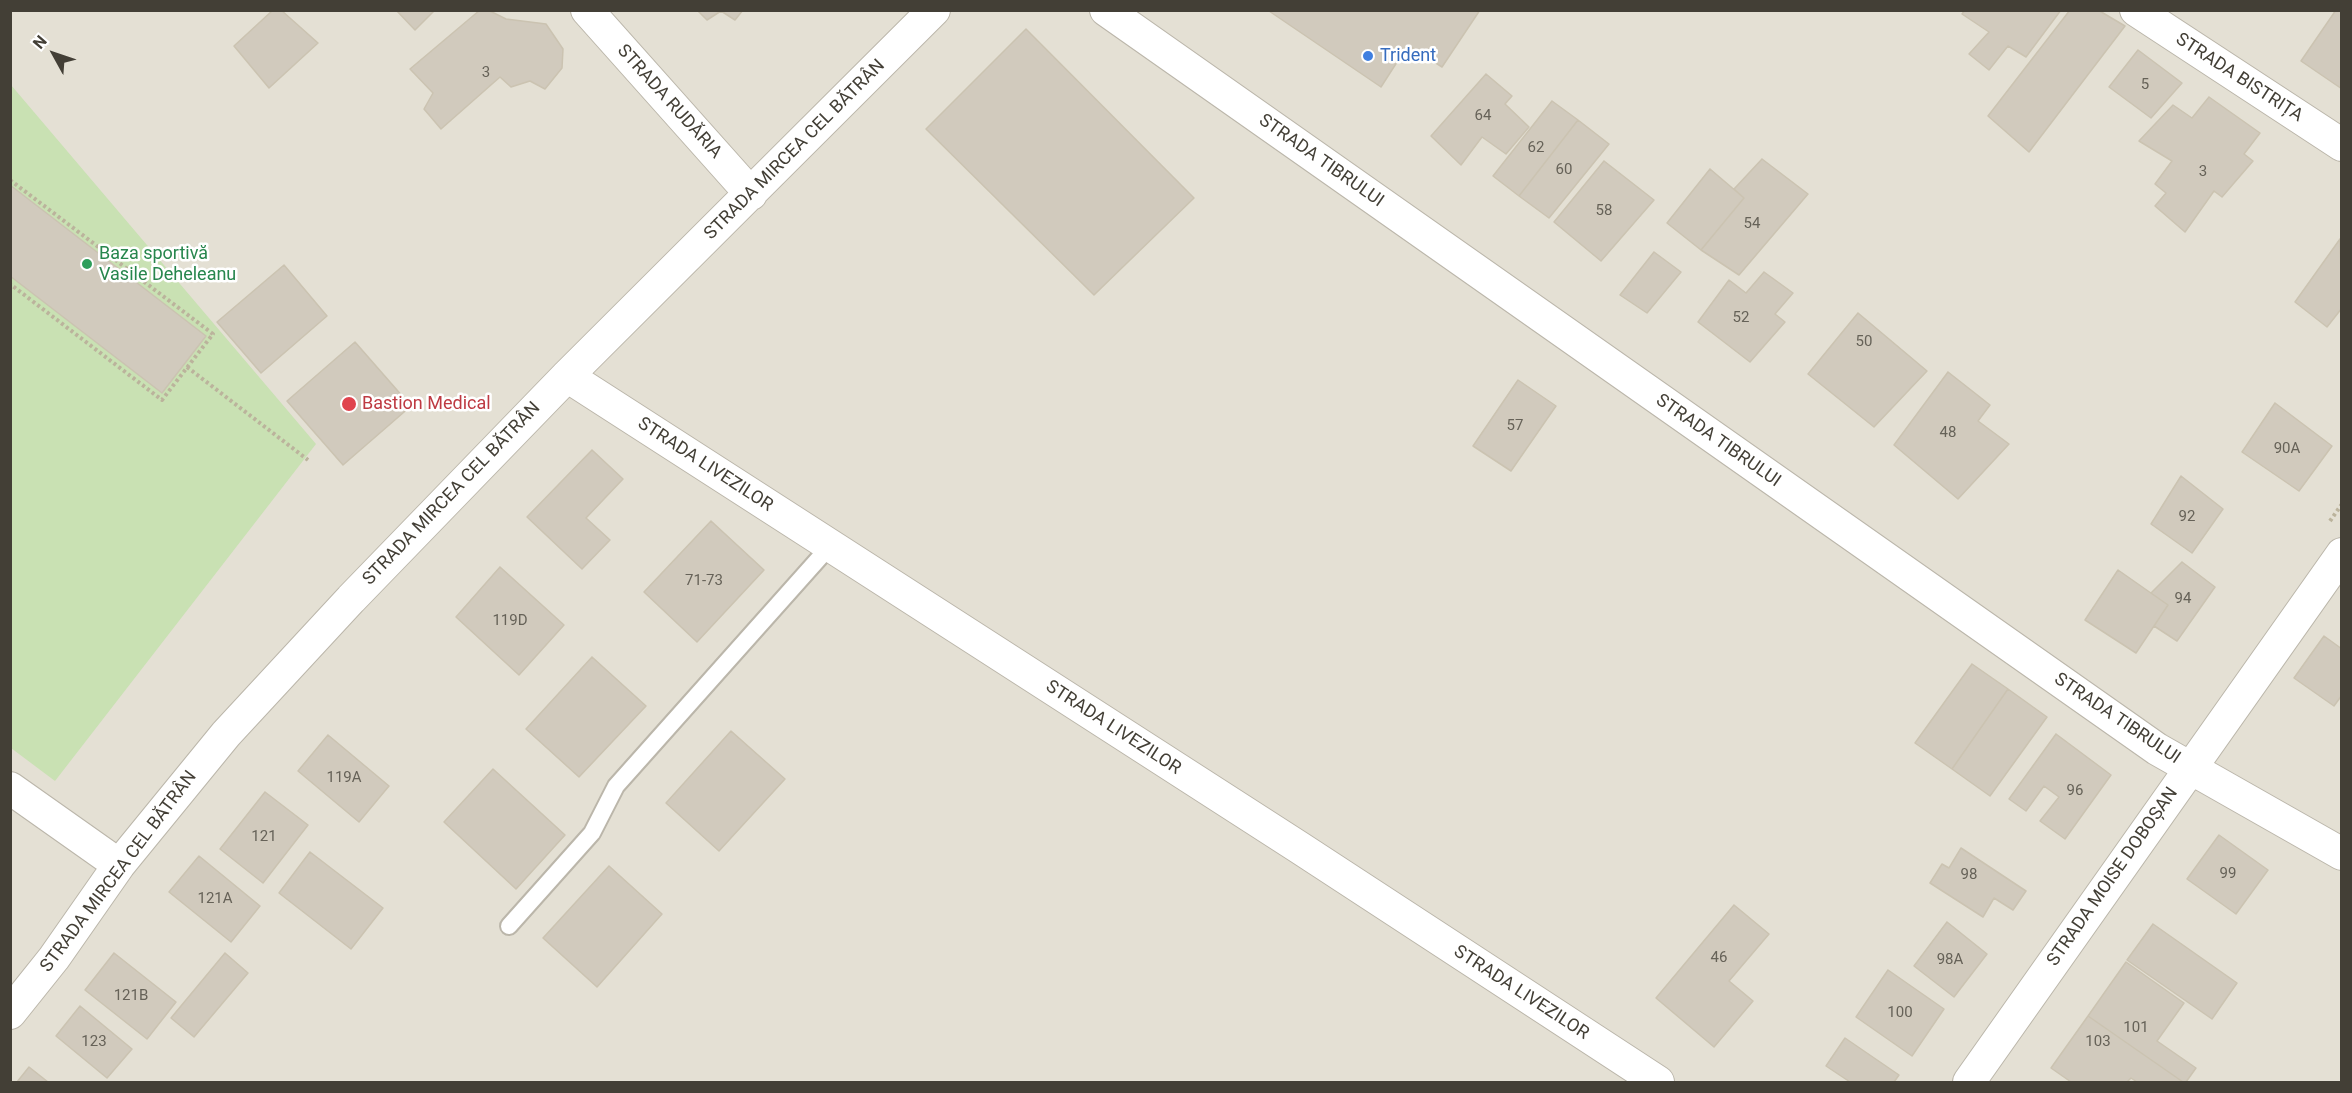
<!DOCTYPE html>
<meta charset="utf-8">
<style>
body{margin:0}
#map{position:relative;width:2352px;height:1093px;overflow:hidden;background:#f1eee6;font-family:Roboto,sans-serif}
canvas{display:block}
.frame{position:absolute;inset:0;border:12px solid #433f36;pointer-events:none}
.north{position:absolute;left:24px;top:24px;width:60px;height:60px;-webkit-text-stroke:4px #fff;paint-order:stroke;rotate:310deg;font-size:16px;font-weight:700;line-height:24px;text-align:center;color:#433f36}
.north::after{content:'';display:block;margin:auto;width:21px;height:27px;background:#433f36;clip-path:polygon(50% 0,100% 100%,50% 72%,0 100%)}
</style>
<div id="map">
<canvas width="2352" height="1093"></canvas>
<div class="frame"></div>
<div class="north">N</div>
</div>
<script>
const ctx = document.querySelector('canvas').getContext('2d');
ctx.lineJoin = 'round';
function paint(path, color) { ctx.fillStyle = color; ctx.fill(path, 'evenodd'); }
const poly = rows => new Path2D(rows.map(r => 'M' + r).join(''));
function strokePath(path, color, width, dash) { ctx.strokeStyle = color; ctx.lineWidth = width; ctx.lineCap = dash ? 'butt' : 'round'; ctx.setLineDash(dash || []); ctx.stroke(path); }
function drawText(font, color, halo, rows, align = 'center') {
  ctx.font = font + ' Roboto,sans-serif'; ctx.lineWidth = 5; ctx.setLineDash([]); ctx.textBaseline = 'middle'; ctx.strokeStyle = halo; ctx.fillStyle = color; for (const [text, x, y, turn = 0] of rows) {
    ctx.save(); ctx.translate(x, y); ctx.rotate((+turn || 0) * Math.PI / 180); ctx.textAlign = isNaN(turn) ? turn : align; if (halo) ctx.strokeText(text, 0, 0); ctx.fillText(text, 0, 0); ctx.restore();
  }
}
const residential = poly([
 [10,11,2341,11,2341,1082,11,1082]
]);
const green = poly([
 [11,85,316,444,55,781,11,748]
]);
const building = poly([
 [273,10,281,10,318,43,269,88,234,46,273,10],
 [396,10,435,10,415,30,396,10],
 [480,10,488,10,506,19,546,24,563,49,562,68,545,89,530,81,511,87,500,77,441,129,424,109,433,93,410,69,480,10],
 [697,10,743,10,735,20,721,11,707,20,697,10],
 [1480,10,1442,67,1408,45,1381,87,1269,11,1480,10],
 [1965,10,2061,10,2026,57,2008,46,1989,70,1969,54,1989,32,1962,14,1965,10],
 [2070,10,2098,10,2125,26,2029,152,1988,116,2070,10],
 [2336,10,2342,10,2342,89,2301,61,2336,10],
 [1026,29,1194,198,1094,295,926,129,1026,29],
 [2138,50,2182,83,2151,118,2109,87,2138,50],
 [1486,74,1512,96,1505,104,1529,127,1506,154,1482,137,1461,165,1431,136,1486,74],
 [2209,97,2260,133,2244,154,2253,161,2222,197,2214,191,2185,232,2155,206,2166,193,2155,184,2172,161,2139,141,2173,105,2192,118,2209,97],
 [1552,101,1578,120,1519,196,1493,176,1552,101],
 [1578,120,1609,144,1549,218,1519,196,1578,120],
 [1762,159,1808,194,1739,275,1701,250,1744,198,1734,189,1762,159],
 [1604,161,1654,200,1601,261,1554,222,1604,161],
 [1710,169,1744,198,1701,250,1667,223,1710,169],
 [10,185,206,336,162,393,10,276,10,185],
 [2340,239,2342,308,2327,327,2295,302,2340,239],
 [1654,252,1681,272,1647,313,1620,295,1654,252],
 [284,265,327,316,261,373,217,322,284,265],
 [1764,272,1793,293,1775,314,1785,322,1750,362,1698,322,1729,280,1746,293,1764,272],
 [1858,313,1927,371,1874,427,1808,374,1858,313],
 [355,342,411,406,343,465,287,401,355,342],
 [1948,372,1990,405,1978,421,2009,444,1958,499,1894,445,1948,372],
 [1518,380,1556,406,1511,471,1473,446,1518,380],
 [2275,403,2332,446,2299,491,2242,452,2275,403],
 [592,450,623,479,586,518,610,540,582,569,527,517,592,450],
 [2181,476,2223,509,2192,553,2151,524,2181,476],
 [711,521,764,570,697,642,644,592,711,521],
 [2182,562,2215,587,2177,641,2154,626,2168,605,2151,593,2182,562],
 [500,567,564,625,519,675,456,617,500,567],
 [2118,570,2168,605,2136,653,2085,620,2118,570],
 [2324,636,2342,649,2342,695,2334,706,2294,678,2324,636],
 [592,657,646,706,579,777,526,729,592,657],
 [1972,664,2008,689,1952,769,1915,743,1972,664],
 [2008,689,2047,717,1990,796,1952,769,2008,689],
 [731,731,785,779,719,851,666,803,731,731],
 [2056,734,2111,775,2065,839,2040,821,2059,797,2044,786,2026,811,2009,799,2056,734],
 [328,735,389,786,359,822,298,771,328,735],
 [493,769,565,835,516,889,444,822,493,769],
 [265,792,308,825,263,883,220,849,265,792],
 [2219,835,2268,870,2236,914,2187,879,2219,835],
 [1961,848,2026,891,2013,910,1994,898,1983,917,1930,883,1942,864,1949,868,1961,848],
 [310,852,383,908,351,949,279,893,310,852],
 [199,856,260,906,231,942,169,892,199,856],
 [609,866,662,914,597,987,543,938,609,866],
 [1734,905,1769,934,1729,981,1753,1001,1714,1047,1656,998,1734,905],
 [1947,922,1987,954,1954,997,1914,966,1947,922],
 [2153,924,2237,983,2212,1019,2127,960,2153,924],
 [114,953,176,1002,147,1039,85,990,114,953],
 [225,953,248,973,194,1037,171,1018,225,953],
 [2126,962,2184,1003,2157,1041,2196,1068,2186,1082,2183,1082,2088,1016,2126,962],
 [1888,970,1944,1009,1912,1056,1856,1017,1888,970],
 [80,1006,132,1049,107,1078,56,1036,80,1006],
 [2088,1016,2183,1082,2137,1082,2131,1078,2127,1082,2071,1082,2051,1068,2088,1016],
 [1845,1038,1899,1075,1894,1082,1850,1082,1826,1066,1845,1038],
 [29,1067,48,1082,17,1082,29,1067]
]);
const path = poly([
 [10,180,213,334,162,400,10,284],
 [187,367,308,460],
 [2330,521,2342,504]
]);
const lane = poly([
 [509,926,592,833,616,786,830,546]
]);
const street = poly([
 [587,10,751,194],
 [1106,10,2157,749,2342,854],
 [2136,10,2342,145],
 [567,376,1300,848,1658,1082],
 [10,788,119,865],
 [10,1013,54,958,119,865,226,734,351,599,567,376,934,10],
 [1969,1082,2342,554]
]);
const markers = [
 [1368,56,6,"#3f7fe0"],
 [87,264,6,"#2e9e5b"],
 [349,404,8,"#e0444e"]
];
const numberNames = [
 ["3",486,73],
 ["5",2145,85],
 ["64",1483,116],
 ["62",1536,148],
 ["60",1564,170],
 ["3",2203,172],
 ["58",1604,211],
 ["54",1752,224],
 ["52",1741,318],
 ["50",1864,342],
 ["57",1515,426],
 ["48",1948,433],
 ["90A",2287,449],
 ["92",2187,517],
 ["71-73",704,581],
 ["94",2183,599],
 ["119D",510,621],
 ["119A",344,778],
 ["96",2075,791],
 ["121",264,837],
 ["99",2228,874],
 ["98",1969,875],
 ["121A",215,899],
 ["46",1719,958],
 ["98A",1950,960],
 ["121B",131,996],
 ["100",1900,1013],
 ["101",2136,1028],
 ["123",94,1042],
 ["103",2098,1042]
];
const shopNames = [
 ["Trident",1380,56]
];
const streetNames = [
 ["STRADA BISTRIȚA",2239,78,33],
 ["STRADA RUDĂRIA",669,102,48],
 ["STRADA MIRCEA CEL BĂTRÂN",795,150,-45],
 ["STRADA TIBRULUI",1321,161,35],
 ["STRADA TIBRULUI",1718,441,35],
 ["STRADA LIVEZILOR",705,465,33],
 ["STRADA MIRCEA CEL BĂTRÂN",452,494,-46],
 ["STRADA TIBRULUI",2117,719,34],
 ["STRADA LIVEZILOR",1113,728,33],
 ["STRADA MIRCEA CEL BĂTRÂN",119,872,-53],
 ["STRADA MOISE DOBOȘAN",2113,877,-55],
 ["STRADA LIVEZILOR",1521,993,33]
];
const leisureNames = [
 ["Baza sportivă",99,254],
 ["Vasile Deheleanu",99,275]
];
const healthNames = [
 ["Bastion Medical",362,404]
];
paint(residential, '#e4e0d4');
paint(green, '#c9e1b3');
paint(building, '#d1cabd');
strokePath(building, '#cbc3b1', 1.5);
strokePath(lane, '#bbb6aa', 20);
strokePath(street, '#bbb6aa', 34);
strokePath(path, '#bbb39c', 4, [3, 3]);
strokePath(lane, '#fff', 16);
strokePath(street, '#fff', 32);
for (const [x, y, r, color] of markers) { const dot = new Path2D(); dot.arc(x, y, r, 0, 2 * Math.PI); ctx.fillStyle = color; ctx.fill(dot); strokePath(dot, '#fff', 2); }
drawText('15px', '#666258', null, numberNames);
drawText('18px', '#366cbe', '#fff', shopNames, 'left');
drawText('18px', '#433f36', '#fff', streetNames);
drawText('18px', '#27864d', '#fff', leisureNames, 'left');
drawText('18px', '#be3a42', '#fff', healthNames, 'left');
</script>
